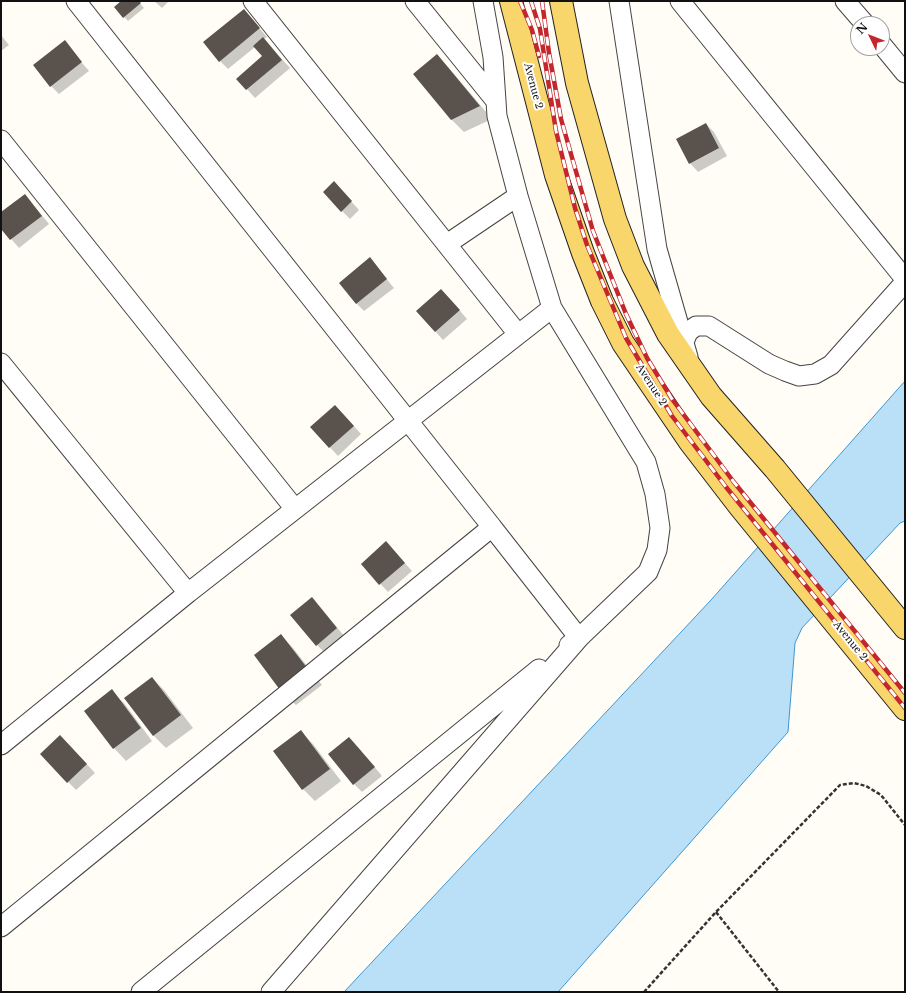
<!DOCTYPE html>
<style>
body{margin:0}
#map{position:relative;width:906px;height:993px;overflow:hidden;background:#fffdf5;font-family:"Libre Baskerville",serif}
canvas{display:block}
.frame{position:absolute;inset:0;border:2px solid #111;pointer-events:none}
.north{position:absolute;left:850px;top:16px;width:40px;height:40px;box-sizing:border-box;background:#fff;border:1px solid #a0a0a0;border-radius:50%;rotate:313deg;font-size:11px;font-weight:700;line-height:16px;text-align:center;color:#111}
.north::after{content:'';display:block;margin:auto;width:14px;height:18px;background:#c4262e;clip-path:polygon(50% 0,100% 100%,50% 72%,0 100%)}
</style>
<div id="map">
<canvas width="906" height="993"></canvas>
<div class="frame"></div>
<div class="north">N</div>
</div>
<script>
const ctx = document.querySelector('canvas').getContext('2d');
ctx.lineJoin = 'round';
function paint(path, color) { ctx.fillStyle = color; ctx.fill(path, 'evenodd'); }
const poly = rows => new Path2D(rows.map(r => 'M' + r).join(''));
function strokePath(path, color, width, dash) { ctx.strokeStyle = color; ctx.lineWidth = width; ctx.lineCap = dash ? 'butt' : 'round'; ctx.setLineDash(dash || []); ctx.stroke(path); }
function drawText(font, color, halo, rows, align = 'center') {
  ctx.font = font + ' "Libre Baskerville",serif'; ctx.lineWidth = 4; ctx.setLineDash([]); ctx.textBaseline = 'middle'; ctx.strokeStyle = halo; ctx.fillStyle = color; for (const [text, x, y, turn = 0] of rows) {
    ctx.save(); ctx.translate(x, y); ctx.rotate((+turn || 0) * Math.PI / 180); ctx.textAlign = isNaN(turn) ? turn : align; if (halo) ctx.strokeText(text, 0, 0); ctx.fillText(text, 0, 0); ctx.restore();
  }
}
const water = poly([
 [905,381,905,521,900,523,802,628,795,643,788,732,558,992,344,992,711,600,905,381]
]);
const shadow = poly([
 [123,1,138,1,144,8,128,21,115,7],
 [154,1,169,1,162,8],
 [244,10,267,37,264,39,290,68,255,98,238,79,264,56,255,47,228,69,220,61],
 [1,35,9,45,1,51],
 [64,42,89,71,59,94,51,86],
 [437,55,449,68,492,119,464,132,452,120],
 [706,124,714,132,727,156,698,172,690,163,678,139],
 [342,191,359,210,350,219,342,211],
 [25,195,49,224,19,248,1,227,1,214],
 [370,259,394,288,364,311,356,303],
 [449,298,467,319,443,340,417,311],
 [343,414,361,434,338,456,311,427],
 [394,551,412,571,388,592,362,564],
 [320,607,345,637,325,653,317,645],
 [281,635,293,648,322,685,296,705,283,693],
 [152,678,164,690,193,728,166,748,154,736,125,698],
 [111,691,124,703,152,741,126,761,114,748],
 [301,732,313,744,341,781,315,801,303,789],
 [68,744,95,773,76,790,41,754],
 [357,746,382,776,362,792,354,784]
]);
const building = poly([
 [121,1,139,1,141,3,123,18,114,7],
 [244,9,260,28,219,62,203,42],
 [263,37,282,60,246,90,236,79,262,56,253,46],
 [65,40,82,62,50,87,33,65],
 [437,54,480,106,451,120,413,74],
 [706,123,719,148,689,164,676,139],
 [334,181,352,201,341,212,323,192],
 [25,194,42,216,10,240,1,229,1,212],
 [370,257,387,279,356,304,339,283],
 [441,289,460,310,435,332,416,311],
 [335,405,354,426,329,448,310,427],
 [386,541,405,563,379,585,361,564],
 [312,597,337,628,316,646,290,615],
 [281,634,311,673,283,694,254,655],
 [152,677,181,715,153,736,124,698],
 [112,689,141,728,113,749,84,711],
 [301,730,330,769,302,790,273,751],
 [60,735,87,764,67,783,40,754],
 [349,737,375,767,353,785,328,754]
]);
const path = poly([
 [716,912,779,992],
 [644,992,716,912,840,785,854,783,866,786,881,795,905,825]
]);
const minor = poly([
 [253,1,518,334],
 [415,1,495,100],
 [619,1,657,249,688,357],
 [680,1,905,279],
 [845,1,865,24],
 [882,45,905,73],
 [1,140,295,509],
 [447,244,518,196],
 [684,342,688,332,696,326,709,326,769,364,785,371,799,376,815,374,831,365,905,282],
 [1,363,188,593,1,745],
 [492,527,579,638,569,645],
 [188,593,552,308],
 [1,927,492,527,76,1],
 [141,992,539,669],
 [271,992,579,638,648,572,657,550,660,528,655,494,646,462,552,308,518,196,497,116,493,57,483,1]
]);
const major = poly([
 [511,1,556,175,583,253,602,301,623,343,690,442,740,507,905,709],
 [561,1,577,83,615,219,633,266,668,334,711,396,775,469,905,628]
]);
const rail = poly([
 [520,1,532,30,539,56],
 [531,1,540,29,556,131,575,208,587,245,626,338,672,416,726,487,905,708],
 [542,1,549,53,561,119,593,231,626,314,647,358,672,399,733,481,905,693]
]);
const streetNames = [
 ["Avenue 2",533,86,75],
 ["Avenue 2",651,385,57],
 ["Avenue 2",850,641,51]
];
paint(water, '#b9e0f7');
strokePath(water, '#3f96cf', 1);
paint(shadow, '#0003');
paint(building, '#5a524d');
strokePath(minor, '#444', 21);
strokePath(major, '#222', 24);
strokePath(path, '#333', 2.5, [4, 2]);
strokePath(minor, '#fff', 19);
strokePath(major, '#f9d66b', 22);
strokePath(rail, '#c4262e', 4.5);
strokePath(rail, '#fff', 3, [9]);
drawText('10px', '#111', '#fff', streetNames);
</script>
